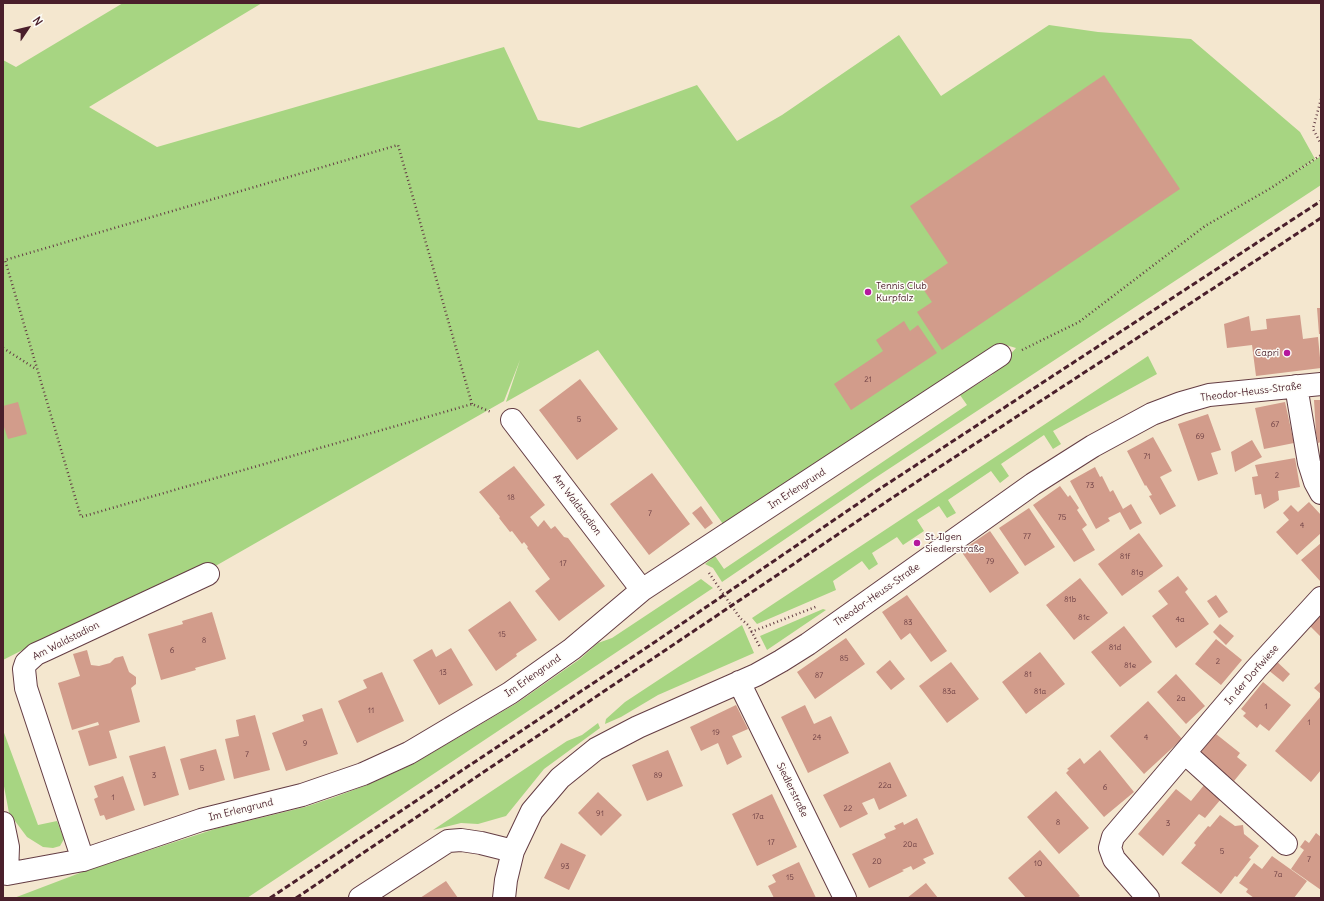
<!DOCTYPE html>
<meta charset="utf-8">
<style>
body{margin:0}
#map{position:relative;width:1324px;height:901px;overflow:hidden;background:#f4e7cf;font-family:Delius,sans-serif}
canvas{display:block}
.frame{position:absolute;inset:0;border:4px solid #4a1f2b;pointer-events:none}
.north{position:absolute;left:8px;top:8px;width:40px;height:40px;-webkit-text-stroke:3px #fdfcf7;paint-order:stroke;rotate:55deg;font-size:11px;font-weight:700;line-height:16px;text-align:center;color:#4a1f2b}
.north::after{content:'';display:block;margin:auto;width:14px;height:18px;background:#4a1f2b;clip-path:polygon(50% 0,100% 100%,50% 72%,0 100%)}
</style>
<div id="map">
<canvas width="1324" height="901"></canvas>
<div class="frame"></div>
<div class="north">N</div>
</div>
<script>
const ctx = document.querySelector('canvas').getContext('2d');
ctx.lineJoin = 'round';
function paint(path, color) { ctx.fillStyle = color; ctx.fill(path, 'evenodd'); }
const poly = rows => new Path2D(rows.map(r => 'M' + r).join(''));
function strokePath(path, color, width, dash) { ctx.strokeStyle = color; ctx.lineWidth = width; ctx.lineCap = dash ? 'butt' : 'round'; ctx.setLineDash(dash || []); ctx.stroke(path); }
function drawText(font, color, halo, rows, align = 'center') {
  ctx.font = font + ' Delius,sans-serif'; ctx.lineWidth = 3; ctx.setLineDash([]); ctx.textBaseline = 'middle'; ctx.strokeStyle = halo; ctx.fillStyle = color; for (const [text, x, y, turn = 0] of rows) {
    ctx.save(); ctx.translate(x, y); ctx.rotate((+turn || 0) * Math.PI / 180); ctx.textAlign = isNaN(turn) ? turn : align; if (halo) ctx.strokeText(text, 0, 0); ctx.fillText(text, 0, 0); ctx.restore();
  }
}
const green = poly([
 [123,3,262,3,89,107,157,147,504,47,538,120,579,128,697,85,737,141,782,115,899,35,941,96,1049,25,1098,32,1191,39,1300,132,1315,159,1291,175,1321,156,1321,185,875,478,722,582,713,568,705,564,715,556,724,569,967,405,960,395,992,375,1016,348,999,343,723,524,598,350,506,402,520,360,504,401,212,568,50,636,3,660,3,60,16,67],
 [1148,356,1157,374,1053,431,1061,444,1053,449,1044,435,1001,464,1009,476,1000,483,991,471,948,500,956,513,947,518,939,506,917,520,924,531,903,545,897,537,872,553,878,564,869,570,862,561,833,581,836,590,757,624,752,618],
 [701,579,713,588,247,898,14,898,85,871,215,829,305,807,332,798,367,785,413,764,517,703,580,659,598,643,612,638],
 [823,609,826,610,767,650,760,636],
 [742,625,754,653,658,695,621,717,605,724,606,719,625,702],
 [598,723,600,728,544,769,506,816,478,824,461,823,433,830,567,741,582,735],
 [3,730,38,825,57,821,64,839,60,846,53,848,43,847,27,837,9,813,3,781]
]);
const building = poly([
 [1104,75,1180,189,942,350,917,312,932,302,919,283,948,263,910,206],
 [1317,308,1321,308,1321,334,1319,334],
 [1300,315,1303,339,1318,337,1321,368,1256,376,1252,345,1227,348,1224,324,1249,316,1251,331,1267,329,1266,319],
 [904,321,910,331,918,325,937,353,851,410,834,384,883,351,876,340],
 [580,379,618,429,577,460,539,410],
 [1314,400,1321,400,1321,442,1318,443,1316,433],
 [18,402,27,434,8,439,3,424,3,406],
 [1285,402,1294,443,1264,449,1255,408],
 [1208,414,1221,450,1211,453,1218,474,1198,481,1178,424],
 [1153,437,1172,471,1160,477,1176,506,1160,515,1149,496,1152,495,1146,485,1145,486,1127,451],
 [1252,440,1262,457,1235,472,1231,452],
 [1295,458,1300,487,1278,491,1279,500,1264,509,1261,494,1255,495,1252,477,1258,476,1255,465],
 [514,466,545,505,530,517,538,527,544,520,551,529,555,526,564,537,568,538,605,586,559,621,535,591,550,579,527,548,528,547,524,542,522,544,512,531,510,532,499,518,500,517,479,492],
 [1095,467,1100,477,1102,476,1110,492,1113,490,1123,509,1131,504,1142,523,1130,530,1120,512,1108,518,1110,521,1096,529,1070,481],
 [652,473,690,524,649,555,610,504],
 [1060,486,1068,497,1070,495,1079,508,1077,510,1087,525,1082,529,1095,550,1074,562,1033,505],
 [1309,502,1321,515,1321,533,1297,555,1276,532,1289,520,1283,513,1291,505,1298,512],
 [701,506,713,523,705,529,692,513],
 [1029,508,1055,547,1025,566,999,528],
 [990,531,1019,573,990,593,961,551],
 [1139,533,1163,566,1122,596,1098,564],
 [1321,543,1321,582,1301,560],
 [1178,576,1188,589,1185,592,1209,624,1176,648,1152,616,1168,604,1158,591],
 [1080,578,1108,613,1074,640,1046,605],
 [907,595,947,651,931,662,910,633,901,640,882,612],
 [1216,595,1228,612,1219,618,1207,601],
 [510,601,537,640,516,654,517,656,496,671,468,630],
 [1321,609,1321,637,1307,623],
 [212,612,226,659,195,668,196,670,161,680,148,634,183,624,182,621],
 [1220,624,1234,636,1226,645,1213,632],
 [1124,626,1152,662,1120,687,1091,652],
 [846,638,865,664,815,699,797,672],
 [1216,639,1242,660,1221,685,1195,664],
 [451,648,473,685,439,705,413,660,432,649,436,657],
 [87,650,91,665,99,666,110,663,115,658,123,656,129,672,136,677,136,684,131,688,140,722,109,731,117,758,89,766,78,731,99,725,98,722,72,730,58,683,80,676,73,654],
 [1040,652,1065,684,1026,714,1002,682],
 [1274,659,1290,674,1283,682,1267,669],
 [890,660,905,679,891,690,876,672],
 [951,662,979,699,947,723,919,686],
 [382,672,404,721,357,743,338,701,367,688,363,680],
 [1176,674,1205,706,1186,724,1157,692],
 [1321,681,1321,694,1314,688],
 [1263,682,1291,705,1269,731,1260,724,1257,728,1243,716,1246,713,1241,709],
 [1321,696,1321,770,1311,782,1275,751],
 [1148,701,1182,739,1144,774,1110,736],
 [736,705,748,729,732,736,742,757,727,765,718,743,701,751,690,727],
 [805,705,814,724,831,716,849,753,808,773,781,717],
 [322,708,338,754,286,771,272,733,304,721,302,715],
 [255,715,270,770,234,779,225,739,239,736,236,720],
 [1216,734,1240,753,1237,757,1247,765,1234,781,1224,773,1223,775,1198,755],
 [165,746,179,795,144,806,129,756],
 [216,749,225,780,189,790,180,759],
 [668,750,683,786,647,801,632,765],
 [1100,750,1134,792,1104,817,1066,773,1069,770,1067,769,1080,758,1084,764],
 [890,762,907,796,879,810,874,798,862,803,868,814,840,828,823,795],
 [123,776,135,810,106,820,104,815,100,816,94,799,98,797,94,786],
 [1205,784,1221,799,1205,818,1199,814,1163,856,1138,834,1176,789,1191,801],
 [1056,791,1089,828,1059,854,1027,817],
 [598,792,622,815,601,836,578,813],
 [772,794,797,847,757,866,732,814],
 [1220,815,1235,826,1243,825,1244,834,1259,846,1249,858,1251,859,1237,877,1235,876,1221,894,1181,863,1196,845,1194,843,1208,826,1210,827],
 [917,818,934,854,923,859,926,863,913,870,911,866,902,870,904,871,869,888,852,854,886,838,884,834,896,829,894,826,903,822,904,825],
 [1316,833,1321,837,1321,890,1291,869,1304,850,1300,847,1305,840,1309,843],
 [561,843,586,855,569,890,544,878],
 [1040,850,1080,896,1077,898,1026,898,1008,878],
 [1272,856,1307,881,1294,898,1254,898,1246,892,1248,889,1239,883,1254,863,1262,869],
 [799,862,816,898,774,898,768,886,776,882,772,875],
 [446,881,458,898,420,898],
 [926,883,938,898,907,898]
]);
const path = poly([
 [1321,99,1313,129,1321,144],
 [3,348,36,369],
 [1022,350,1079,322,1205,226,1271,188,1321,155],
 [472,404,398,145,5,260,81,517,472,404,491,412],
 [709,573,740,618,748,625,760,647],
 [751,632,818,606]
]);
const minor = poly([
 [1296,386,1309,463,1315,482,1321,493],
 [512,420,642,590],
 [739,682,845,898],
 [1185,753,1286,844],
 [3,823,8,847,7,874],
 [83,860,26,688,24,669,26,663,36,654,45,650,208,574],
 [7,874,83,860,201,820,302,795,363,774,409,753,510,693,572,649,642,590,1000,355],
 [360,898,448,841,461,840,481,843,513,851],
 [504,898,506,880,513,851,532,811,560,778,596,749,638,727,756,675,781,661,808,644,1033,484,1093,446,1152,414,1181,403,1209,395,1321,384],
 [1148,898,1114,859,1110,848,1113,837,1256,669,1321,598]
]);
const rail = poly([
 [270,898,649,646,881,488,1321,201],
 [296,898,889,500,1321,218]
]);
const markers = [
 [868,292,4,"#b5179e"],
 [1287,353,4,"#b5179e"],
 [917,543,4,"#b5179e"]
];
const numberNames = [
 ["21",868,380],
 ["5",579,420],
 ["67",1275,425],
 ["69",1200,437],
 ["71",1147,457],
 ["2",1277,476],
 ["73",1090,486],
 ["18",511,498],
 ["7",650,514],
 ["75",1062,518],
 ["4",1302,526],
 ["77",1027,537],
 ["81f",1125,557],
 ["79",990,562],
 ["17",563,564],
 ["81g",1137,573],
 ["81b",1070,600],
 ["81c",1084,618],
 ["4a",1180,620],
 ["83",908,623],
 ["15",502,635],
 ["8",204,641],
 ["81d",1115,648],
 ["6",172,651],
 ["85",844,659],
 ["2",1218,662],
 ["81e",1130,666],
 ["13",443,673],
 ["81",1028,675],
 ["87",819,676],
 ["83a",949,692],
 ["81a",1040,692],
 ["2a",1181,699],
 ["1",1266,707],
 ["11",371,711],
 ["1",1309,723],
 ["19",716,733],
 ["24",817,738],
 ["4",1146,738],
 ["9",305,744],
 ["7",247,755],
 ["5",202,769],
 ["3",154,776],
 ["89",658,776],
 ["22a",885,786],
 ["6",1105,788],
 ["1",113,798],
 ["22",848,809],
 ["91",600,814],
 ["17a",758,817],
 ["8",1058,823],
 ["3",1168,824],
 ["17",771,843],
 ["20a",910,845],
 ["5",1222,852],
 ["7",1309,860],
 ["20",877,862],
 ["10",1038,864],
 ["93",565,867],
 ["7a",1278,875],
 ["15",790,878]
];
const poiNames = [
 ["Tennis Club",876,286],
 ["Kurpfalz",876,298],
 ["Capri",1279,353,"right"],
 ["St. Ilgen",925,537],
 ["Siedlerstraße",925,549]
];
const streetNames = [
 ["Theodor-Heuss-Straße",1251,392,-7],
 ["Im Erlengrund",797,489,-33],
 ["Am Waldstadion",577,505,53],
 ["Theodor-Heuss-Straße",877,595,-35],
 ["Am Waldstadion",66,641,-27],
 ["In der Dorfwiese",1252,675,-49],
 ["Im Erlengrund",533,676,-35],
 ["Siedlerstraße",792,790,64],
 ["Im Erlengrund",241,810,-14]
];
paint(green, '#a7d582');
paint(building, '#d29c8b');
strokePath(minor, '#643d44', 24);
strokePath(path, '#643d44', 2.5, [1, 3]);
strokePath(minor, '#fff', 22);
strokePath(rail, '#4a1f2b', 3, [6, 3]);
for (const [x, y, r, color] of markers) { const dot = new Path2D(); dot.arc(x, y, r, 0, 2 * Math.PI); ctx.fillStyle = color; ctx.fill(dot); strokePath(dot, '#fdfcf7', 1.5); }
drawText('8px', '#6c3e43', null, numberNames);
drawText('10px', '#4a1f2b', '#fdfcf7', poiNames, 'left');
drawText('10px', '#4a1f2b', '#fdfcf7', streetNames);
</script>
